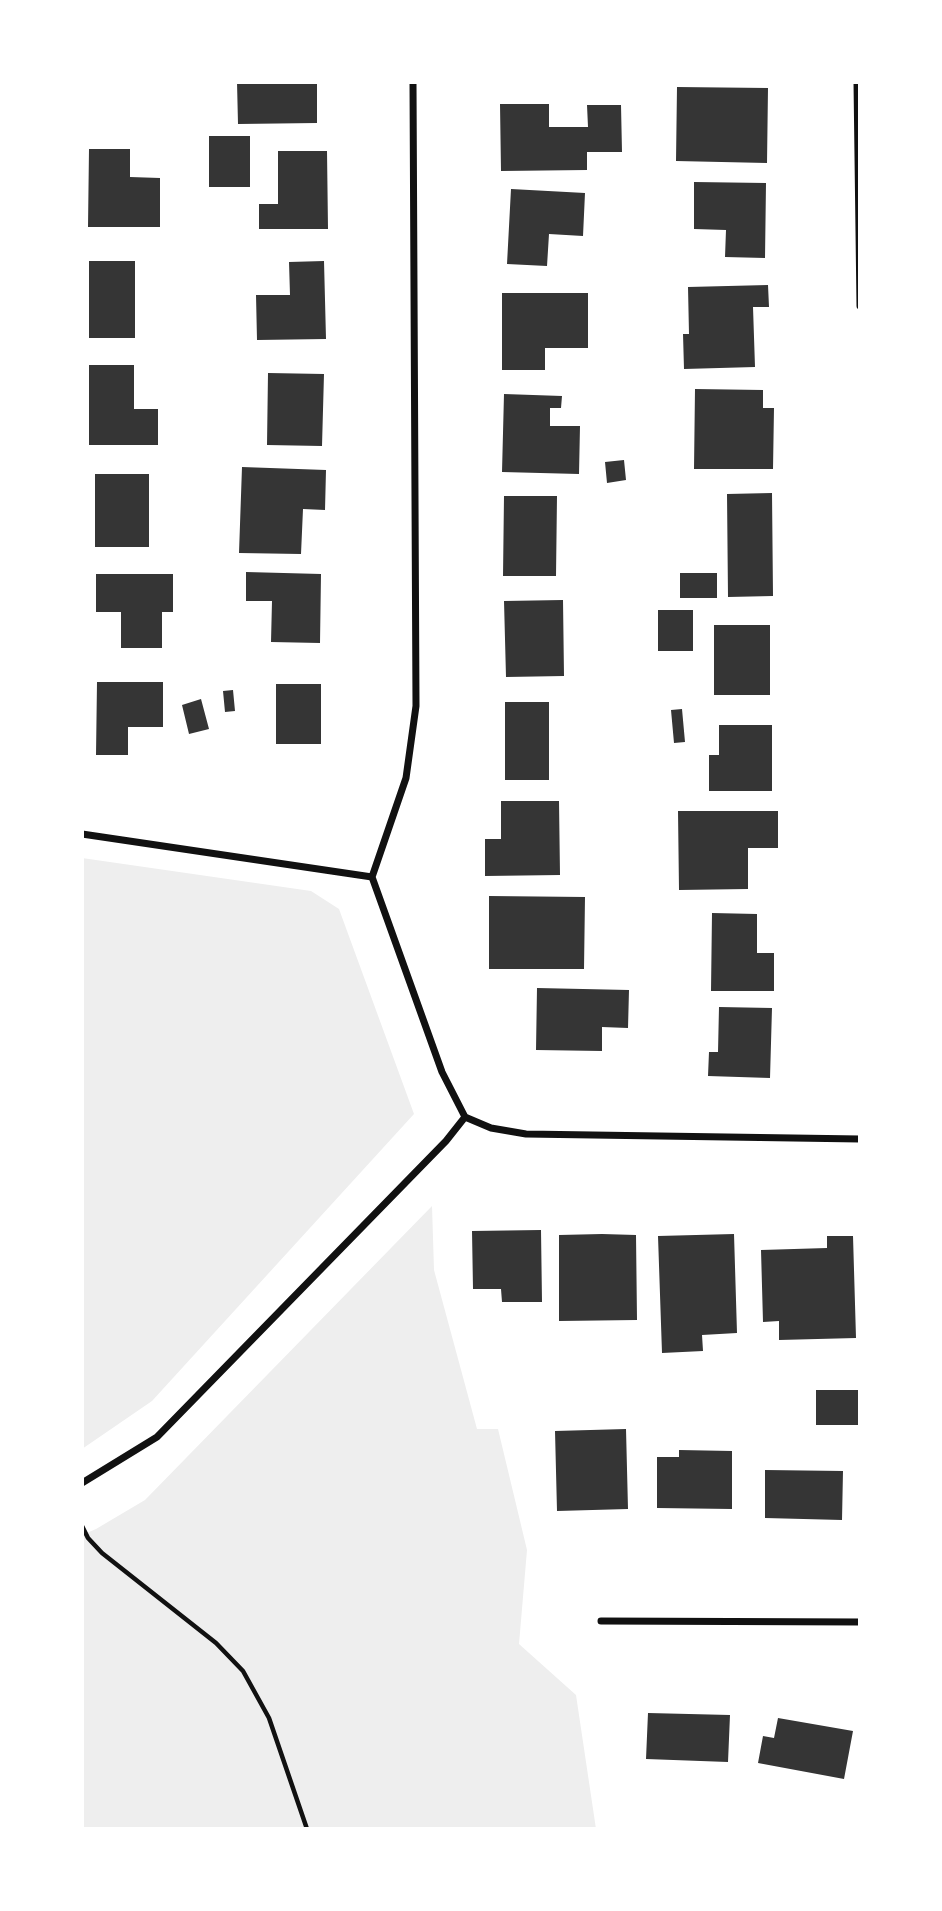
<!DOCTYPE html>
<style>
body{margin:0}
#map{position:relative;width:942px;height:1911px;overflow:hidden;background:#fff;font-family:Poppins,sans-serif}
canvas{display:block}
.frame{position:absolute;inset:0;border:84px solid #fff;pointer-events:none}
</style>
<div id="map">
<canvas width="942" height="1911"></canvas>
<div class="frame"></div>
</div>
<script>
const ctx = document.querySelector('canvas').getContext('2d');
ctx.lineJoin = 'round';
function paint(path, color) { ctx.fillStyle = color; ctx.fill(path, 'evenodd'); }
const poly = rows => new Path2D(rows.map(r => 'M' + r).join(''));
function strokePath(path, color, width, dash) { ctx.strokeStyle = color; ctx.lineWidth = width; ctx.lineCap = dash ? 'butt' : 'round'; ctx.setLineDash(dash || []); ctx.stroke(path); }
const green = poly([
 [82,858,311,891,339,909,414,1114,152,1401,82,1449],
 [432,1206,434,1270,477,1429,498,1429,527,1550,519,1644,576,1695,596,1829,82,1829,82,1535,96,1529,145,1500]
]);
const building = poly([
 [237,82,317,84,317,123,238,124],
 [677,87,768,88,767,163,676,161],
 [500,104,549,104,549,127,588,127,587,105,621,105,622,152,587,152,587,170,501,171],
 [209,136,250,136,250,187,209,187],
 [89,149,130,149,130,177,160,178,160,227,88,227],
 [278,151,327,151,328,229,259,229,259,204,278,204],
 [694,182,766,183,765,258,725,257,726,230,694,229],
 [511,189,585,193,583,236,549,234,547,266,507,264],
 [89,261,135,261,135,338,89,338],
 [324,261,326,339,257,340,256,295,290,295,289,262],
 [768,285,769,307,753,307,755,367,684,369,683,334,689,334,688,287],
 [502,293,588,293,588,348,545,348,545,370,502,370],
 [89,365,134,365,134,409,158,409,158,445,89,445],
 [268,373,324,374,322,446,267,445],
 [695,389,763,390,763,408,774,408,773,469,694,469],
 [504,394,562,396,561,408,550,408,550,426,580,426,579,474,502,472],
 [624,460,626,480,607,483,605,462],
 [242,467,326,470,325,510,303,509,301,554,239,553],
 [95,474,149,474,149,547,95,547],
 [772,493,773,596,728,597,727,494],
 [504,496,557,496,556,576,503,576],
 [246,572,321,574,320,643,271,642,272,601,246,601],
 [680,573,717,573,717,598,680,598],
 [96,574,173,574,173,612,162,612,162,648,121,648,121,612,96,612],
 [563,600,564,676,506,677,504,601],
 [658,610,693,610,693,651,658,651],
 [714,625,770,625,770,695,714,695],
 [97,682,163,682,163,727,128,727,128,755,96,755],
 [276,684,321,684,321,744,276,744],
 [233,690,235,711,225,712,223,691],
 [201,699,209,729,189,734,182,705],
 [505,702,549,702,549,780,505,780],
 [682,709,685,742,674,743,671,710],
 [719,725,772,725,772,791,709,791,709,755,719,755],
 [501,801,559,801,560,875,485,876,485,839,501,839],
 [678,811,778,811,778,848,748,848,748,889,679,890],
 [489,896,585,897,584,969,489,969],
 [712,913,757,914,757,953,774,953,774,991,711,991],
 [537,988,629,990,628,1028,602,1027,602,1051,536,1050],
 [719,1007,772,1008,770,1078,708,1076,709,1052,718,1052],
 [541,1230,542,1302,502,1302,501,1289,473,1289,472,1231],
 [602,1234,636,1235,637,1320,559,1321,559,1235],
 [734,1234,737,1333,702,1335,703,1351,662,1353,658,1236],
 [827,1236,853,1236,856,1338,779,1340,779,1321,763,1322,761,1250,827,1248],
 [816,1390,860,1390,860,1425,816,1425],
 [626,1429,628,1509,557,1511,555,1431],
 [679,1450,732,1451,732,1509,657,1508,657,1457,679,1457],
 [765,1470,843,1471,842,1520,765,1518],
 [648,1713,730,1715,728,1762,646,1759],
 [778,1718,853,1731,844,1779,758,1763,763,1736,774,1738]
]);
const path = poly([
 [82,1526,88,1538,102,1553,216,1643,243,1671,269,1718,307,1829]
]);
const minor = poly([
 [857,82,860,306],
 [82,834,372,877],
 [372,877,406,778,416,706,413,82],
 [372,877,442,1072,465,1117],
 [465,1117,491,1128,526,1134,860,1139],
 [82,1483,157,1437,446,1141,465,1117],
 [601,1621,860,1622]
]);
paint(green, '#eee');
paint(building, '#353535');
strokePath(path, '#111', 4.5);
strokePath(minor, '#111', 7);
</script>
